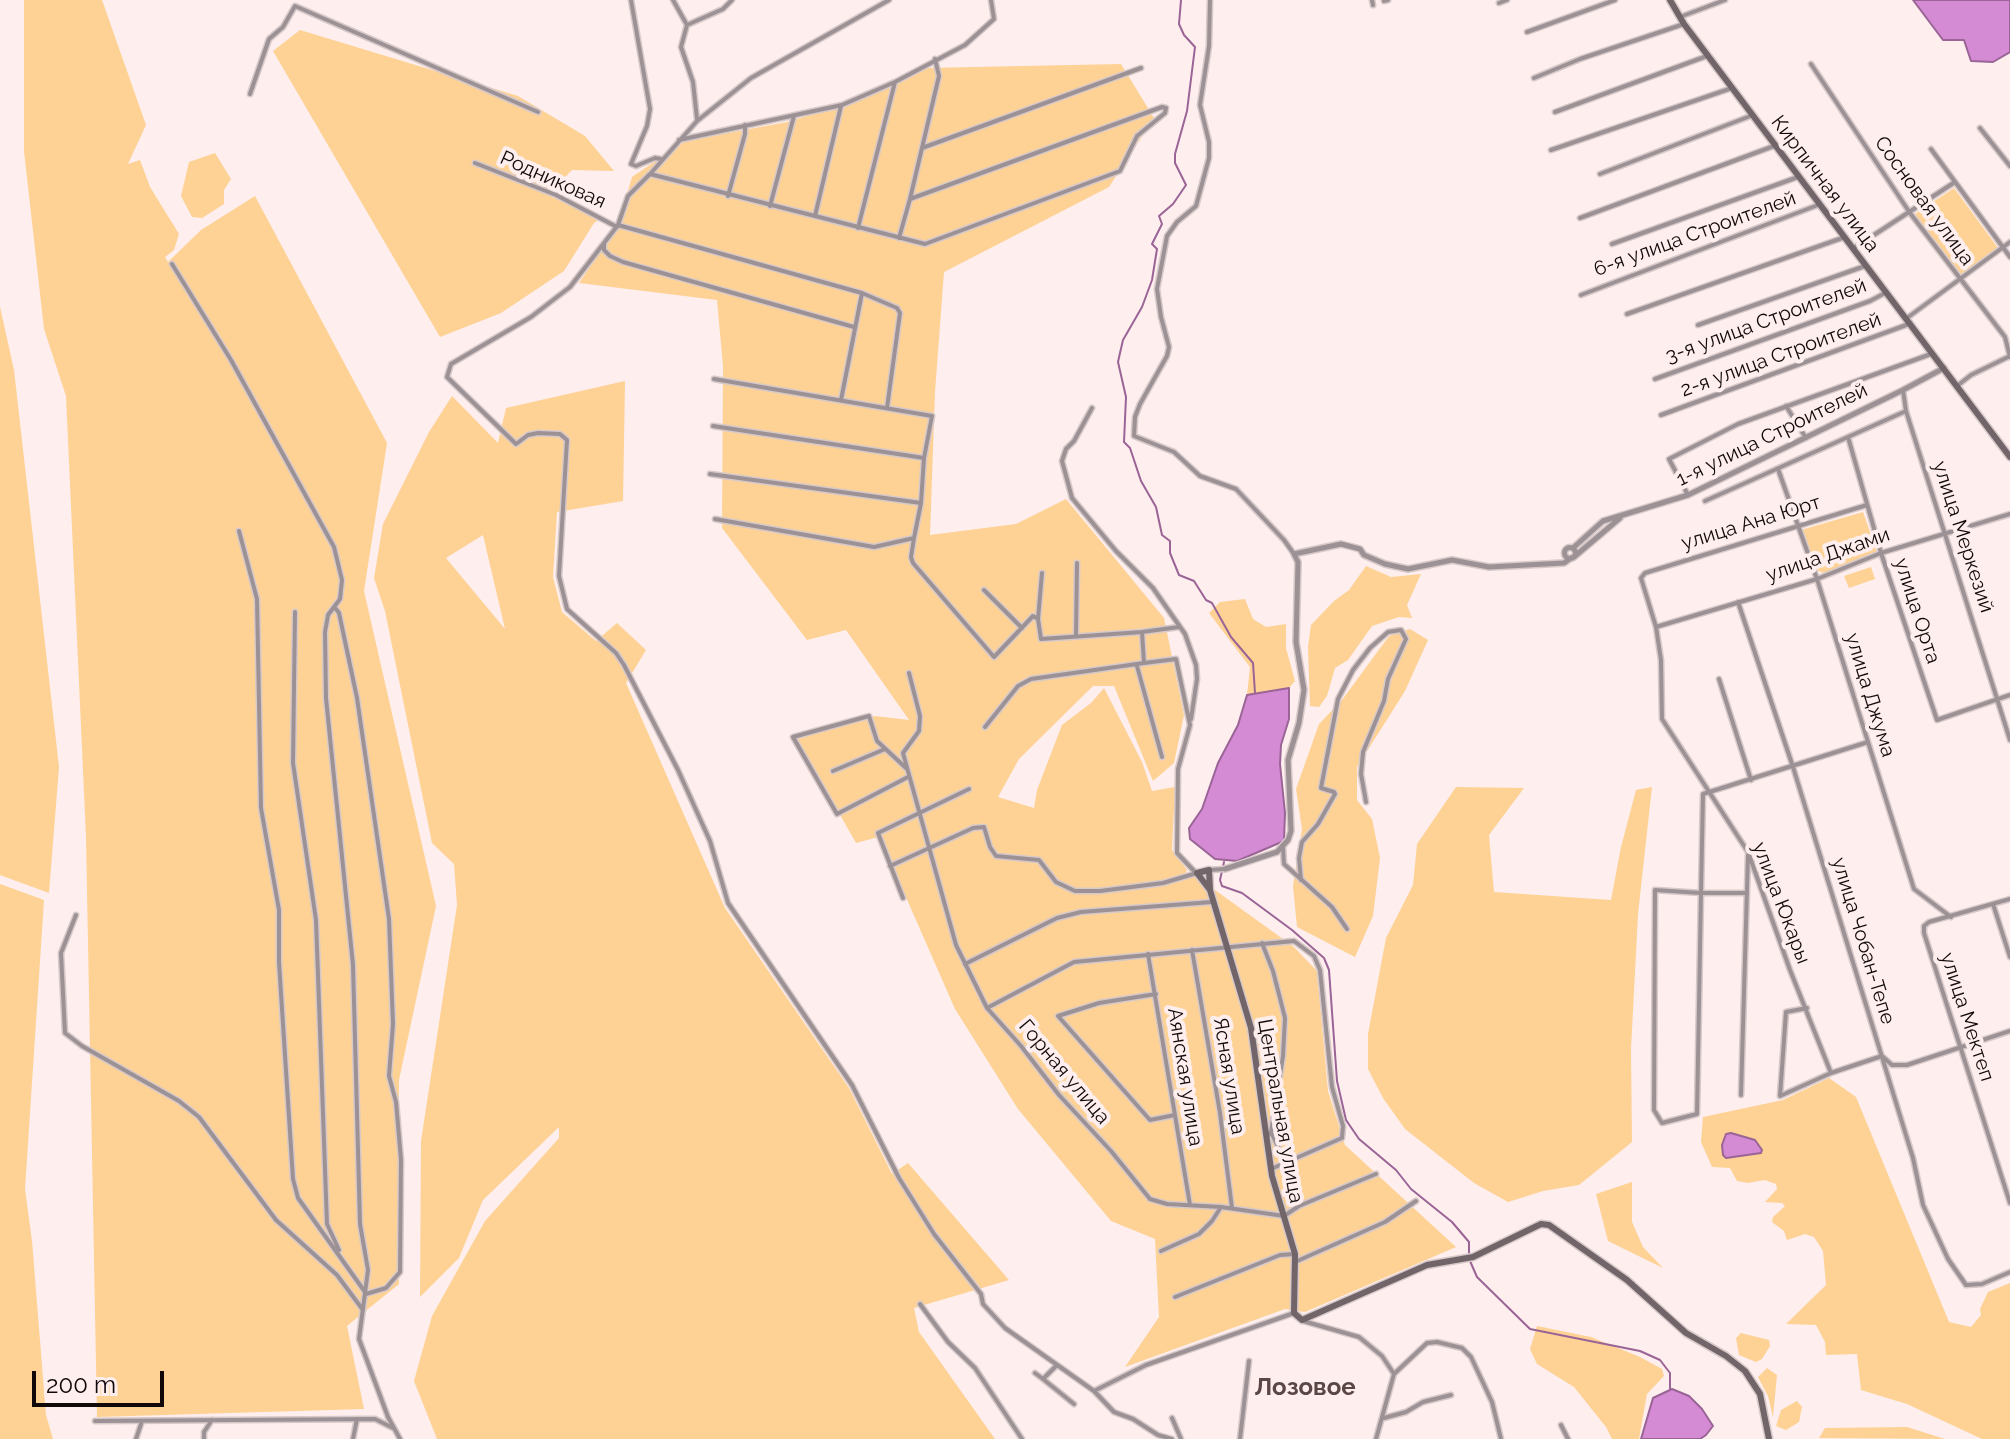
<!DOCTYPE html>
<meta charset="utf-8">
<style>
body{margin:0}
#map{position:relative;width:2010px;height:1439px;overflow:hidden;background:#feeeee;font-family:Raleway,sans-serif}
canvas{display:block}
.scale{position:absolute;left:32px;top:1371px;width:132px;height:36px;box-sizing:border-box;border:4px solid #110909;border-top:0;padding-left:10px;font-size:24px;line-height:28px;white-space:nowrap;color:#110909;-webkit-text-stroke:6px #feeeee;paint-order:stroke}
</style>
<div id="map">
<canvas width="2010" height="1439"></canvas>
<div class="scale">200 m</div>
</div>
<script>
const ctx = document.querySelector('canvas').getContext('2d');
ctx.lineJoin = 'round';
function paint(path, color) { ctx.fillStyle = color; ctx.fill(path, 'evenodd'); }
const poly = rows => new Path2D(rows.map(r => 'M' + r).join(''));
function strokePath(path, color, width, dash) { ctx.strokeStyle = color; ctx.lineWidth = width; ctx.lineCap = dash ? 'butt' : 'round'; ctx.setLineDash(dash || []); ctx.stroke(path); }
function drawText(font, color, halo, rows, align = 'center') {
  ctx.font = font + ' Raleway,sans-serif'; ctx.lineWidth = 8; ctx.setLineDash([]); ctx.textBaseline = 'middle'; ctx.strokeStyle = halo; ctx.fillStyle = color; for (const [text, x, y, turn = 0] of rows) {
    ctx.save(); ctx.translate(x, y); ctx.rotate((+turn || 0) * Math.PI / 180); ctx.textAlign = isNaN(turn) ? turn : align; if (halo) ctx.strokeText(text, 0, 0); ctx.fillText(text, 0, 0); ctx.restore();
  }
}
const green = poly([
 [24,0,102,0,146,125,128,164,140,160,150,187,179,234,174,250,165,257,168,262,201,230,255,196,387,443,364,591,436,906,399,1080,399,1284,347,1326,364,1409,97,1417,86,837,66,396,44,329,24,151],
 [300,30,518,96,585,136,614,171,572,170,552,191,600,219,594,223,564,271,501,313,440,337,273,51],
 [1121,64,1154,118,1109,187,944,272,935,392,930,535,1016,524,1066,499,1164,618,1184,715,1174,763,1153,781,1114,686,1093,686,1019,759,998,797,1034,808,1037,790,1062,725,1091,703,1104,688,1142,762,1152,791,1175,787,1172,850,1187,870,1185,874,1155,882,1197,877,1294,947,1317,971,1328,1091,1345,1145,1456,1247,1305,1312,1285,1309,1125,1367,1159,1317,1155,1239,1111,1221,1018,1109,955,1009,894,870,882,836,856,843,797,739,875,716,909,720,846,630,807,640,722,528,723,366,717,300,579,283,618,225,632,177,685,141,787,122,842,105,926,68],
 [215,153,231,179,224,190,224,204,202,218,192,217,181,196,189,162],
 [1954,188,1998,248,1961,275,1915,214],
 [0,307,14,370,59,767,49,893,0,875],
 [625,381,623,501,557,512,553,577,562,612,596,641,617,623,646,650,626,683,725,908,849,1088,892,1174,908,1163,1009,1280,914,1308,919,1332,995,1439,437,1439,414,1381,432,1316,485,1221,559,1138,559,1127,483,1200,459,1258,420,1297,421,1141,457,905,454,864,432,843,385,611,374,578,383,524,429,432,452,396,498,443,506,408],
 [483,535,505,629,446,558],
 [1863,512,1877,552,1824,573,1816,570,1801,530],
 [1366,566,1391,577,1421,574,1407,605,1412,618,1399,617,1372,626,1348,660,1335,668,1327,696,1319,707,1310,706,1308,647,1311,625,1334,601,1349,590],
 [1871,567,1875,579,1849,588,1844,576],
 [1245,599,1253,619,1266,627,1286,624,1286,648,1295,681,1289,688,1247,695,1250,667,1209,613,1220,602],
 [1410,629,1428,640,1405,691,1357,767,1357,800,1372,819,1380,858,1373,916,1355,957,1297,927,1293,886,1302,829,1296,789,1319,724,1342,700,1389,636],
 [1456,787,1524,788,1489,835,1494,892,1611,900,1621,847,1636,790,1652,787,1638,914,1631,1049,1632,1142,1579,1185,1543,1191,1508,1202,1474,1183,1405,1129,1383,1098,1368,1069,1368,1034,1386,938,1413,885,1417,844],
 [0,884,44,900,25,1189,32,1241,46,1415,53,1439,0,1439],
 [1829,1078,1856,1097,1949,1322,1971,1327,1981,1315,1980,1309,1988,1292,2010,1283,2010,1439,1982,1439,1907,1404,1861,1390,1857,1354,1826,1355,1825,1342,1816,1325,1786,1324,1826,1285,1823,1251,1814,1237,1805,1234,1787,1240,1784,1231,1772,1222,1773,1217,1785,1206,1782,1203,1765,1202,1777,1189,1776,1184,1765,1180,1748,1183,1737,1181,1730,1168,1712,1167,1701,1142,1703,1117,1783,1100],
 [1632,1182,1632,1222,1643,1247,1663,1268,1608,1241,1596,1194],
 [1537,1326,1591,1337,1640,1357,1662,1369,1664,1376,1647,1394,1639,1439,1612,1439,1606,1427,1574,1387,1537,1364,1530,1349],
 [1741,1333,1769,1340,1770,1346,1762,1359,1756,1362,1739,1355,1736,1338],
 [1767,1368,1777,1375,1773,1417,1768,1396,1758,1377],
 [1797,1401,1802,1407,1799,1422,1786,1430,1776,1426,1781,1410],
 [1907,1427,1945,1439,1819,1438,1825,1428]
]);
const water = poly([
 [1913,0,2010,0,2010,52,1993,62,1971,61,1964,40,1943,40,1913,0],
 [1289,688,1289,719,1281,745,1280,764,1285,813,1284,841,1237,861,1215,859,1190,839,1189,828,1202,809,1218,763,1238,725,1247,695,1289,688],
 [1731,1133,1755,1140,1762,1150,1761,1153,1726,1158,1723,1155,1722,1145,1726,1134,1731,1133],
 [1672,1389,1689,1396,1702,1409,1713,1426,1706,1435,1700,1439,1641,1439,1653,1398,1672,1389]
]);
const stream = poly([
 [1181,0,1179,24,1184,35,1195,47,1187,111,1175,154,1175,163,1186,185,1173,204,1159,216,1162,224,1152,244,1157,249,1152,280,1142,307,1123,340,1120,353,1118,362,1126,397,1124,442,1130,448,1141,481,1156,507,1162,535,1170,541,1170,553,1179,575,1194,581,1206,600,1212,603,1231,637,1253,663,1255,693],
 [1224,862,1220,880,1222,886,1242,893,1292,930,1324,958,1329,970,1337,1081,1346,1120,1359,1139,1396,1170,1411,1189,1452,1222,1469,1242,1469,1254],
 [1470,1261,1477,1277,1530,1329,1640,1351,1660,1360,1670,1373,1670,1389]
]);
const minor = poly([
 [631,0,650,109,647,126,631,164,636,166,655,158,661,159],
 [673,0,687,25],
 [1210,0,1209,46,1200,105,1209,142,1209,158,1196,206,1177,222,1167,236,1157,289,1161,317,1169,347,1167,356,1140,404,1135,417,1134,436,1174,452,1200,476,1236,489,1284,540,1294,554],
 [1372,0,1373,5],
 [1384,1,1388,0],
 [1499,3,1507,0],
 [1680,17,1725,0],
 [687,25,681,47,693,82,697,119],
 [687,25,723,9,732,0],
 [1527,32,1615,0],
 [1811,64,1910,213,2005,337,2010,357],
 [1141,68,922,148,910,199,1162,107,1166,108],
 [1534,78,1580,59,1684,24],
 [250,94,269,39,283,27,295,6,538,112],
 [1555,112,1707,56],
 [1980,128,2010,166],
 [679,140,842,105,895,82,965,45,994,19,991,0],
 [922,148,939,76,935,59],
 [1931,149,2010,257],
 [1551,150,1732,88],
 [475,163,556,195,617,227],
 [651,173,697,121,751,78,889,0],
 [1600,174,1753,115],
 [728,196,745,134,745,125],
 [770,206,794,116],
 [815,216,841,106],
 [1580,218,1774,146],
 [618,225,570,287,531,317,451,364,447,377,516,444,528,435,538,433,560,434,567,440,559,576,567,609,616,653,624,665,678,770,710,841,728,903,852,1085,899,1178,934,1234,981,1294,983,1304,1005,1328,1094,1391,1114,1412,1133,1419,1158,1435,1172,1439],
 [858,228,895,82],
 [899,238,910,199],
 [604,244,604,250,610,256,623,262,854,327],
 [1612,244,1798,177],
 [1854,248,1955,182],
 [172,264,231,360,334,547,342,580,340,599,328,615,325,632,326,698,353,965,360,1224,368,1270,359,1339,388,1417,400,1439],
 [1581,295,1818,205],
 [1627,314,1845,237],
 [1907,318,2010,242],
 [1698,325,1865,266],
 [714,379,932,416,924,458,921,503,914,538,874,547,715,519],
 [1655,379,1870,301,1885,293],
 [1957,386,1971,375,2010,356],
 [1903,390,1906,411,2010,740],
 [841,400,862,293],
 [1786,406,1806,438],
 [887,408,900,313,897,308,862,293,618,225,628,196,650,174,925,244,1120,171,1137,136,1165,113,1166,108],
 [1092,408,1074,441,1066,449,1062,461,1072,498,1116,551,1153,588,1185,634,1196,665,1197,679,1191,719],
 [1661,415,1909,324],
 [713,426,924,458],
 [1848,437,1881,553,1937,720,2010,695],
 [1778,469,1817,579,1914,889,1951,917],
 [710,474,921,503],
 [1688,495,1669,459,1738,424,1931,354],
 [1705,501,1906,411],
 [1867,505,1645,573,1641,578,1656,627,1661,660,1662,719,1748,852,1790,970,1831,1073,1882,1056,1892,1065,1907,1065,2010,1031],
 [239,531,257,599,261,808,279,910,279,962,293,1179,298,1198,365,1292],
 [914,538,911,557,913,563,994,657,1033,616,1038,619,1041,639,1142,632,1144,663,1176,659,1190,725,1178,769,1177,853,1196,873],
 [984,590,1022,628],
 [1738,602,1793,767,1913,1158,1923,1205,1948,1259,1966,1285,1982,1284,2010,1272],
 [336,609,339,613,357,698,389,919,393,1024,389,1076,396,1102,401,1160,400,1272,386,1288,366,1294],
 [295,612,293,763,316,920,327,1224,339,1250],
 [1038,619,1042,573],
 [1656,627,1817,579,1881,553,2010,514],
 [1142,632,1179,627],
 [1076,635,1077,563],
 [1137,666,1162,757],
 [909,673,920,716,919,731,903,753,956,945,987,1008,1021,1046,1059,1095,1111,1151,1150,1199,1167,1204,1221,1207,1284,1216,1299,1206,1376,1174],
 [1719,679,1751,780],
 [985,727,1018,686,1031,679,1144,663],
 [906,768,877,741,869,716,793,737,837,814,908,777],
 [833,771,885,749],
 [1283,847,1284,864,1332,907,1347,929],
 [890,866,973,828,984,827,990,847,996,856,1039,860,1056,882,1075,891,1100,891,1163,883,1197,873],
 [1209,870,1225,869],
 [1301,880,1299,858,1302,842,1318,824,1335,794,1334,792,1321,788,1338,699,1353,670,1370,648,1388,632,1401,630,1406,639,1388,679,1384,701,1363,752,1361,774,1366,802],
 [1745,893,1701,893,1655,890,1654,1110,1662,1123,1697,1114,1701,893,1703,794,1868,742],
 [903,898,878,833,969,789],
 [2010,899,1929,922,1924,926,1924,933,2010,1203],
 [1993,904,2010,957],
 [76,915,61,953,65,1033,82,1046,179,1101,199,1117,276,1220,337,1275,363,1310],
 [1262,943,1273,971,1285,1018,1283,1056,1271,1132,1266,1138],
 [1192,950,1220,1113,1232,1208],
 [1148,954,1190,1205],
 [965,964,1057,918,1081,912,1212,902],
 [1156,994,1099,1003,1058,1016,1150,1120,1175,1115],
 [987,1008,1074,962,1294,941,1314,956,1320,970,1332,1087,1343,1126,1342,1138,1271,1169],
 [1807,1008,1786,1012,1780,1096,1831,1073],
 [1741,1095,1748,855],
 [1271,1132,1279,1149],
 [1161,1251,1199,1234,1212,1221,1221,1207],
 [1295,1262,1385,1222,1416,1201],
 [1175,1297,1280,1255,1295,1254],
 [920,1304,948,1342,975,1368,1022,1439],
 [1303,1321,1359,1337,1382,1356,1394,1374,1376,1439],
 [1035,1373,1043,1379,1056,1366],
 [1394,1374,1427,1343,1437,1342,1462,1348,1471,1357,1492,1402,1501,1439],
 [1043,1379,1074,1404],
 [1094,1391,1146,1365,1294,1313],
 [1172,1418,1181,1439],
 [1384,1418,1406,1412,1423,1402,1451,1395],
 [95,1421,375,1419,393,1428],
 [1561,1425,1568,1439],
 [136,1439,142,1421],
 [204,1439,204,1432,212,1420],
 [353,1439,357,1419],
 [1240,1439,1249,1361]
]);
const tertiary = poly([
 '1564.5 553a5.5 5.5 0 1 1 11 0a5.5 5.5 0 1 1-11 0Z',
 [1573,548,1603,521,1688,495,1903,390,1944,368],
 [1574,557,1620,518],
 [1225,869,1277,852,1288,840,1291,831,1288,760,1299,723,1304,690,1296,642,1298,562,1294,554,1341,544,1360,549,1364,555,1385,564,1408,569,1452,560,1489,567,1564,563,1571,558]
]);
const secondary = poly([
 [1670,0,1684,24,2010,457],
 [1210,890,1209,870,1197,873,1210,890,1251,1028,1272,1176,1295,1254,1294,1313,1302,1320,1427,1265,1473,1257,1541,1224,1549,1225,1627,1280,1686,1333,1726,1356,1745,1371,1760,1394,1769,1439]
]);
const streetNames = [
 ["Родниковая",553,180,24],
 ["Кирпичная улица",1825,184,53],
 ["Сосновая улица",1924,201,54],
 ["6-я улица Строителей",1695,234,-20],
 ["3-я улица Строителей",1766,321,-20],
 ["2-я улица Строителей",1781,355,-20],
 ["1-я улица Строителей",1772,435,-26],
 ["улица Ана Юрт",1751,523,-17],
 ["улица Меркезий",1963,537,72],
 ["улица Джами",1828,555,-19],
 ["улица Орта",1917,611,72],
 ["улица Джума",1870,695,73],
 ["улица Юкары",1781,903,69],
 ["улица Чобан-Тепе",1863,941,73],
 ["улица Мектеп",1967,1017,72],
 ["Горная улица",1064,1072,50],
 ["Ясная улица",1229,1076,81],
 ["Аянская улица",1185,1077,81],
 ["Центральная улица",1280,1111,80]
];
const quarterNames = [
 ["Лозовое",1305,1388]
];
paint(green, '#fed294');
paint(water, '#d48bd3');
strokePath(water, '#9a6496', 2);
strokePath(stream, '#9a6496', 2);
strokePath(minor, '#d8c9c9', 7);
strokePath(tertiary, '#d8c9c9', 8);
strokePath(secondary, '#d8c9c9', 9);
strokePath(minor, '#9c9296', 4);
strokePath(tertiary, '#9c9296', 5);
strokePath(secondary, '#72656a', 6);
drawText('20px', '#110909', '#feeeee', streetNames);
drawText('bold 24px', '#594645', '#feeeee', quarterNames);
</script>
